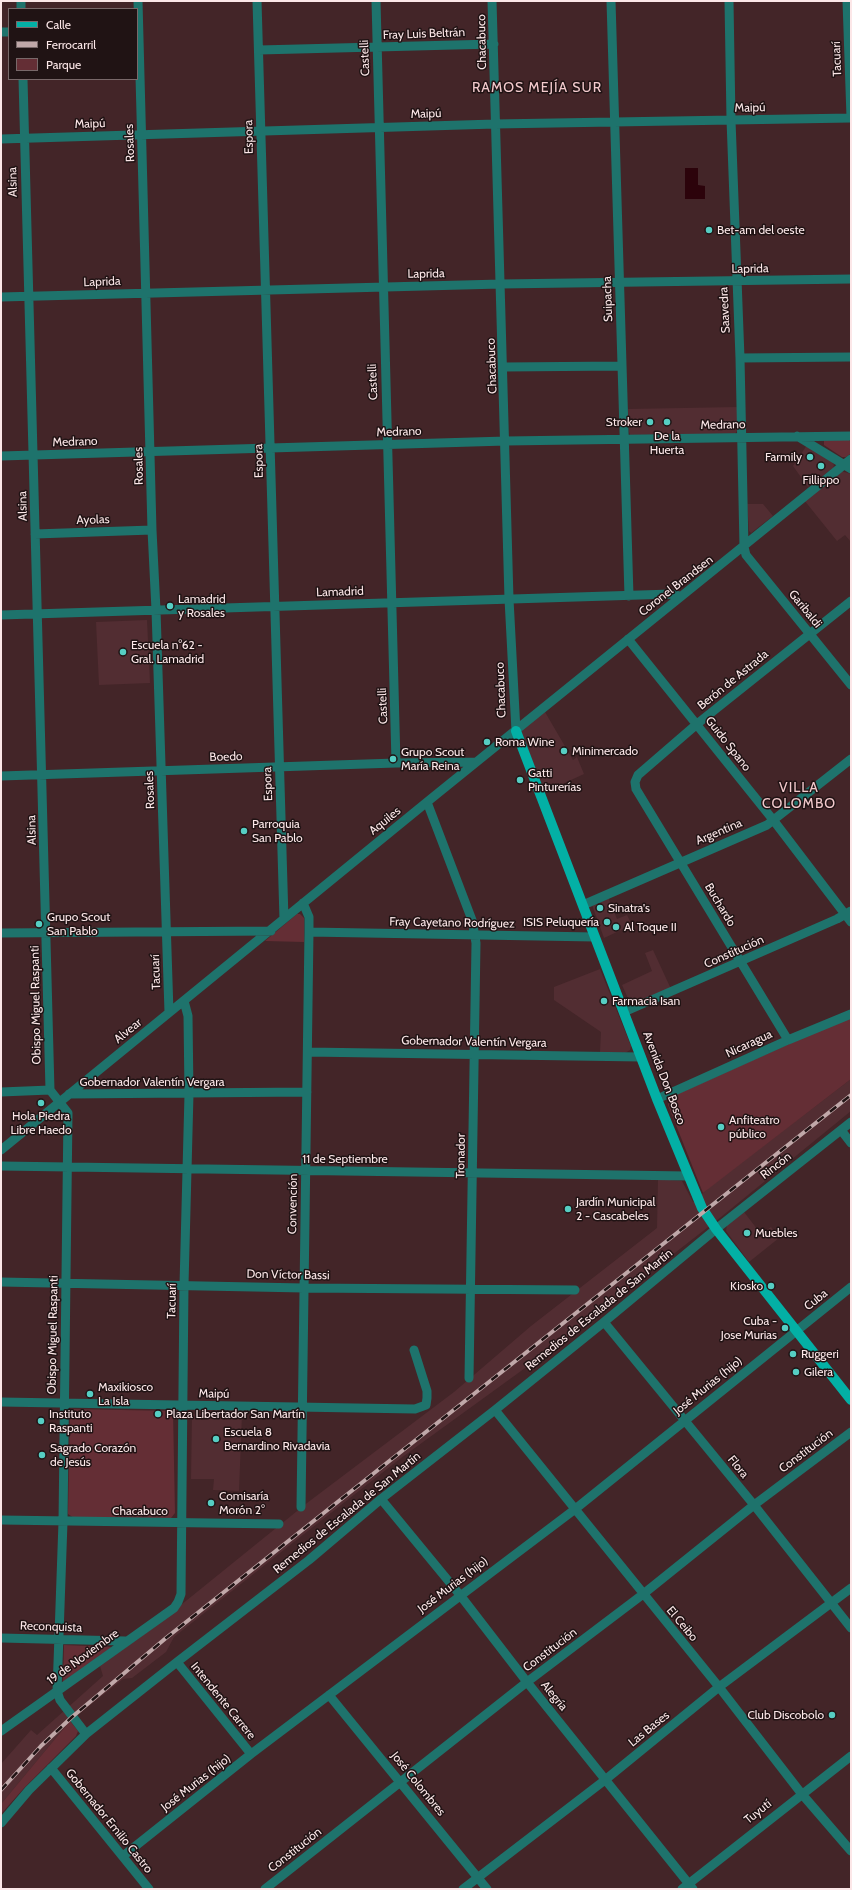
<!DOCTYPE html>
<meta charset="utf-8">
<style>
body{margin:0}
#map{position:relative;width:852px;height:1890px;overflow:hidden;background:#432528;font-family:Cabin,sans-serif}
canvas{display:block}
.frame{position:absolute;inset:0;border:2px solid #fce7e8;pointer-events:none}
.legend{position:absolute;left:8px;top:8px;width:130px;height:72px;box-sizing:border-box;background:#201314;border:1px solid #786869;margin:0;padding:5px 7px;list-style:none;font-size:12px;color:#fce7e8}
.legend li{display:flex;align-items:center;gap:8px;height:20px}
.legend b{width:20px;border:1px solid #786869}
</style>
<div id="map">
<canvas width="852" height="1890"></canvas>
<div class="frame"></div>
<ul class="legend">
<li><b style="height:5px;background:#03b0a5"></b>Calle</li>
<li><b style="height:5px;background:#c0a8a9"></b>Ferrocarril</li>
<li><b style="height:11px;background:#642e35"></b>Parque</li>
</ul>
</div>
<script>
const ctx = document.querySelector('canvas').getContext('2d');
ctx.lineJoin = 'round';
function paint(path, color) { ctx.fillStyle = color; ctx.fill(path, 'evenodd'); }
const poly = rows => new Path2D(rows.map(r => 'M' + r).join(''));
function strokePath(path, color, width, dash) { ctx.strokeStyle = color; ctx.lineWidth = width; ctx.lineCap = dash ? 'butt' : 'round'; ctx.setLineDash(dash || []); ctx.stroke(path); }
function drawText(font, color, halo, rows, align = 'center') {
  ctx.font = font + ' Cabin,sans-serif'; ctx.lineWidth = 3; ctx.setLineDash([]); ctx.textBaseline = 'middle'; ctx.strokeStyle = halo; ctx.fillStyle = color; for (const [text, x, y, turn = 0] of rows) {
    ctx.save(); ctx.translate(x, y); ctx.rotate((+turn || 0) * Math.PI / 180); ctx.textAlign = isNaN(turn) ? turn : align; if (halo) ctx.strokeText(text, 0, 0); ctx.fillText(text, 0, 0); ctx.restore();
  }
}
const built = poly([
 [738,407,738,429,735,434,630,435,629,432,628,409],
 [807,445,832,462,834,465,833,468,808,487,793,466],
 [841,471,851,474,851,542,845,535,837,541,804,500],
 [747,504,763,504,773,516,751,533,749,531],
 [147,620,150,683,99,685,96,622],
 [545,712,573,760,577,757,584,774,545,792,521,732,523,728],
 [608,897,617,919,627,915,632,925,604,938,592,905],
 [653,950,671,989,631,1005,622,985,652,971,645,953],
 [600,969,631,1046,630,1050,625,1053,600,1052,601,1032,554,1000,554,987],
 [851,1079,851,1111,721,1217,550,1350,401,1458,290,1545,174,1637,166,1652,132,1678,123,1679,70,1721,1,1804,1,1764,31,1730,37,1735,103,1676,100,1666,150,1630,307,1503,454,1392,531,1326,657,1228,658,1179,682,1181,693,1202,711,1186],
 [744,1212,761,1234,771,1227,779,1238,749,1262,726,1231,727,1225],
 [192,1414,242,1414,239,1491,213,1490,214,1479,191,1479]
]);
const green = poly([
 [824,440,849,440,851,442,850,454,846,457,842,457,824,445],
 [297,914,300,914,304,918,304,942,265,941],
 [851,1016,851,1079,703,1193,668,1105,669,1100,673,1096],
 [70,1409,173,1411,175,1513,171,1518,74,1518,68,1514],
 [64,1645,112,1647,63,1684],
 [70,1721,78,1731,76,1736,24,1788,1,1814,1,1804]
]);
const water = poly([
 [685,168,698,168,698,185,705,186,705,199,685,199]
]);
const minor = poly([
 [21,1,21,9],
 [138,1,152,530,156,610,169,1012],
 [257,1,284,919],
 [376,1,396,763],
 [492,1,509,599,516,731],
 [611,1,629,596],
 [729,1,731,120,740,358,744,547,746,555,851,685],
 [847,1,851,117],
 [1,32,9,32],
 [259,50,494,44],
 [23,79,50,1090,68,1113,63,1522,57,1691,60,1700,86,1734],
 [1,139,495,124,851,118],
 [1,297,501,284,851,279],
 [740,358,851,357],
 [504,367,622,366],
 [797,436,851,469],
 [1,456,506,441,851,436],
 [35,534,152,530],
 [1,615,672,594,680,596],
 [628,639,774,821,851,922],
 [1,776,396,763,476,762],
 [427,802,472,920,476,943,469,1378],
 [583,905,767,825,851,759],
 [309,932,595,937],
 [1,933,271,931],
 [624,1012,837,919,851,911],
 [788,1040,636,789,635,782,638,775,697,724,851,601],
 [308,1052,641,1057],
 [1,1092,50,1090],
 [69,1094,307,1092],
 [657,1099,788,1040,851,1014],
 [841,1130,851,1143],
 [1,1150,427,802,851,459],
 [1,1166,688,1176],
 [1,1282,304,1288,575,1290],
 [604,1322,754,1505,851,1628],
 [1,1402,415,1409,426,1405,427,1398,427,1391,414,1350],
 [495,1410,719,1687,801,1793,851,1851],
 [381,1499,460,1595,527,1682,693,1889],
 [301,1507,309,932,309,917,303,903],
 [1,1520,279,1524],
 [1,1638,125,1641],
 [177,1662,251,1754],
 [329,1695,487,1889],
 [1,1731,174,1608,178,1602,181,1594,184,1285,189,1094,188,1016,184,1001],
 [51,1768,149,1889],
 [1,1823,29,1790,86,1734,177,1662,309,1560,381,1499,495,1410,604,1322,716,1229,851,1122],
 [123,1856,251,1754,574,1510,851,1287],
 [265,1889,527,1682,642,1595,754,1505,851,1432],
 [463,1889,605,1780,719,1687,851,1588],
 [682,1889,851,1756]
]);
const major = poly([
 [516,731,657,1099,702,1208,716,1229,851,1400]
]);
const rail = poly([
 [1,1790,41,1746,72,1717,166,1638,851,1095]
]);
const markers = [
 [709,230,4,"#56cec3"],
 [650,422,4,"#56cec3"],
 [667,422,4,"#56cec3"],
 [810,457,4,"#56cec3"],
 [821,466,4,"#56cec3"],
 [170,606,4,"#56cec3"],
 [123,652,4,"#56cec3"],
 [487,742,4,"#56cec3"],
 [564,751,4,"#56cec3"],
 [393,759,4,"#56cec3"],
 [520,780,4,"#56cec3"],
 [244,831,4,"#56cec3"],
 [600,908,4,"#56cec3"],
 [607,922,4,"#56cec3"],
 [39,924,4,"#56cec3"],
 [616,927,4,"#56cec3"],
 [604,1001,4,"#56cec3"],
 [41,1103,4,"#56cec3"],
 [721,1127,4,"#56cec3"],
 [568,1209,4,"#56cec3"],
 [747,1233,4,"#56cec3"],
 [771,1286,4,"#56cec3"],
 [785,1328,4,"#56cec3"],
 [793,1354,4,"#56cec3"],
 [796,1372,4,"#56cec3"],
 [90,1394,4,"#56cec3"],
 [158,1414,4,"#56cec3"],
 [41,1421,4,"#56cec3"],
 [216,1439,4,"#56cec3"],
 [42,1455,4,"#56cec3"],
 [211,1503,4,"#56cec3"],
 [832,1715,4,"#56cec3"]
];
const streetNames = [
 ["Fray Luis Beltrán",424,34,-2],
 ["Chacabuco",482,42,-91],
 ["Castelli",365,58,-92],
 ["Tacuarí",837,59,-92],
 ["Maipú",750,108,-1],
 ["Maipú",426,114,-2],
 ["Maipú",90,124,-2],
 ["Espora",249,137,-91],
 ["Rosales",130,143,-92],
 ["Alsina",13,182,-91],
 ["Laprida",750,269,-1],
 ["Laprida",426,274,-1],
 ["Laprida",102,282,-2],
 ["Suipacha",608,299,-92],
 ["Saavedra",725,310,-93],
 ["Chacabuco",492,366,-92],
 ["Castelli",373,382,-92],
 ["Medrano",723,425,-1],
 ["Medrano",399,432,-2],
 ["Medrano",75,442,-2],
 ["Espora",259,461,-91],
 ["Rosales",139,466,-91],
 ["Alsina",23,506,-91],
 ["Ayolas",93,520,-2],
 ["Coronel Brandsen",676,586,-38],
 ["Lamadrid",340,592,-2],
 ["Garibaldi",805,609,51],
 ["Berón de Astrada",733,680,-39],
 ["Chacabuco",501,690,-92],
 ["Castelli",383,706,-92],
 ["Guido Spano",728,744,52],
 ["Boedo",226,757,-2],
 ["Espora",268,784,-92],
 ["Rosales",150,790,-92],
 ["Aquiles",385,821,-39],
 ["Alsina",32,830,-91],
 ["Argentina",719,832,-23],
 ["Buchardo",720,905,59],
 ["Fray Cayetano Rodríguez",452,923,1],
 ["Constitución",734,952,-24],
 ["Tacuarí",156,972,-92],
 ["Obispo Miguel Raspanti",36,1005,-91],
 ["Alvear",128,1031,-39],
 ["Gobernador Valentín Vergara",474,1042,1],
 ["Nicaragua",749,1044,-25],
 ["Avenida Don Bosco",664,1078,69],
 ["Gobernador Valentín Vergara",152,1082],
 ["Tronador",461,1156,-89],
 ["11 de Septiembre",345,1159],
 ["Rincón",776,1166,-38],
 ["Convención",293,1204,-89],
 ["Don Víctor Bassi",288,1275,1],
 ["Cuba",816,1300,-38],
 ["Tacuarí",172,1301,-89],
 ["Remedios de Escalada de San Martín",599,1310,-39],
 ["Obispo Miguel Raspanti",53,1335,-89],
 ["José Murias (hijo)",708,1386,-39],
 ["Maipú",214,1394,1],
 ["Constitución",806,1451,-37],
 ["Flora",738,1467,51],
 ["Chacabuco",140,1511],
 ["Remedios de Escalada de San Martín",347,1513,-39],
 ["José Murias (hijo)",453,1585,-37],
 ["El Ceibo",682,1624,50],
 ["Reconquista",51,1627,2],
 ["Constitución",550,1650,-37],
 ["19 de Noviembre",83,1657,-36],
 ["Alegría",554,1696,51],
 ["Intendente Carrere",223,1701,51],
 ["Las Bases",649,1729,-39],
 ["José Murias (hijo)",196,1783,-38],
 ["José Colombres",418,1784,51],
 ["Tuyutí",758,1812,-39],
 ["Gobernador Emilio Castro",109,1821,51],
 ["Constitución",295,1850,-38]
];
const poiNames = [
 ["Bet-am del oeste",717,230],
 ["Stroker",642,422,"right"],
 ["De la",667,436,"center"],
 ["Huerta",667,450,"center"],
 ["Farmily",802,457,"right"],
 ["Fillippo",821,480,"center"],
 ["Lamadrid",178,599],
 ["y Rosales",178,613],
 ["Escuela n°62 -",131,645],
 ["Gral. Lamadrid",131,659],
 ["Roma Wine",495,742],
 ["Minimercado",572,751],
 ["Grupo Scout",401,752],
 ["María Reina",401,766],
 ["Gatti",528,773],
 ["Pinturerías",528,787],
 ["Parroquia",252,824],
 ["San Pablo",252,838],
 ["Sinatra's",608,908],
 ["Grupo Scout",47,917],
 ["San Pablo",47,931],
 ["ISIS Peluquería",599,922,"right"],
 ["Al Toque II",624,927],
 ["Farmacia Isan",612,1001],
 ["Hola Piedra",41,1116,"center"],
 ["Libre Haedo",41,1130,"center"],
 ["Anfiteatro",729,1120],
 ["público",729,1134],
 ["Jardín Municipal",576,1202],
 ["2 - Cascabeles",576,1216],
 ["Muebles",755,1233],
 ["Kiosko",763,1286,"right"],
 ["Cuba -",777,1321,"right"],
 ["Jose Murias",777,1335,"right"],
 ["Ruggeri",801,1354],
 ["Gilera",804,1372],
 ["Maxikiosco",98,1387],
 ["La Isla",98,1401],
 ["Instituto",49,1414],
 ["Raspanti",49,1428],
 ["Plaza Libertador San Martín",166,1414],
 ["Escuela 8",224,1432],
 ["Bernardino Rivadavia",224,1446],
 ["Sagrado Corazón",50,1448],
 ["de Jesús",50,1462],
 ["Comisaría",219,1496],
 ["Morón 2°",219,1510],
 ["Club Discobolo",824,1715,"right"]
];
const quarterNames = [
 ["RAMOS MEJÍA SUR",537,88],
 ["VILLA",799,788],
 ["COLOMBO",799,804]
];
paint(built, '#522d32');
paint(green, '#642e35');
paint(water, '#2c030b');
strokePath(minor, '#1e736c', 9);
strokePath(major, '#03b0a5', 10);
strokePath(rail, '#c0a8a9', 4);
strokePath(rail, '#201314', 2.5, [8]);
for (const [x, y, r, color] of markers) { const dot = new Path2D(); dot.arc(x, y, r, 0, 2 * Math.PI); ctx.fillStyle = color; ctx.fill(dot); strokePath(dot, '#201314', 1.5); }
drawText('12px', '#fce7e8', '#201314', streetNames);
drawText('12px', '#fce7e8', '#201314', poiNames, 'left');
ctx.letterSpacing = '1px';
drawText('14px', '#f2c9cc', '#201314', quarterNames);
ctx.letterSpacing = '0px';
</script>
